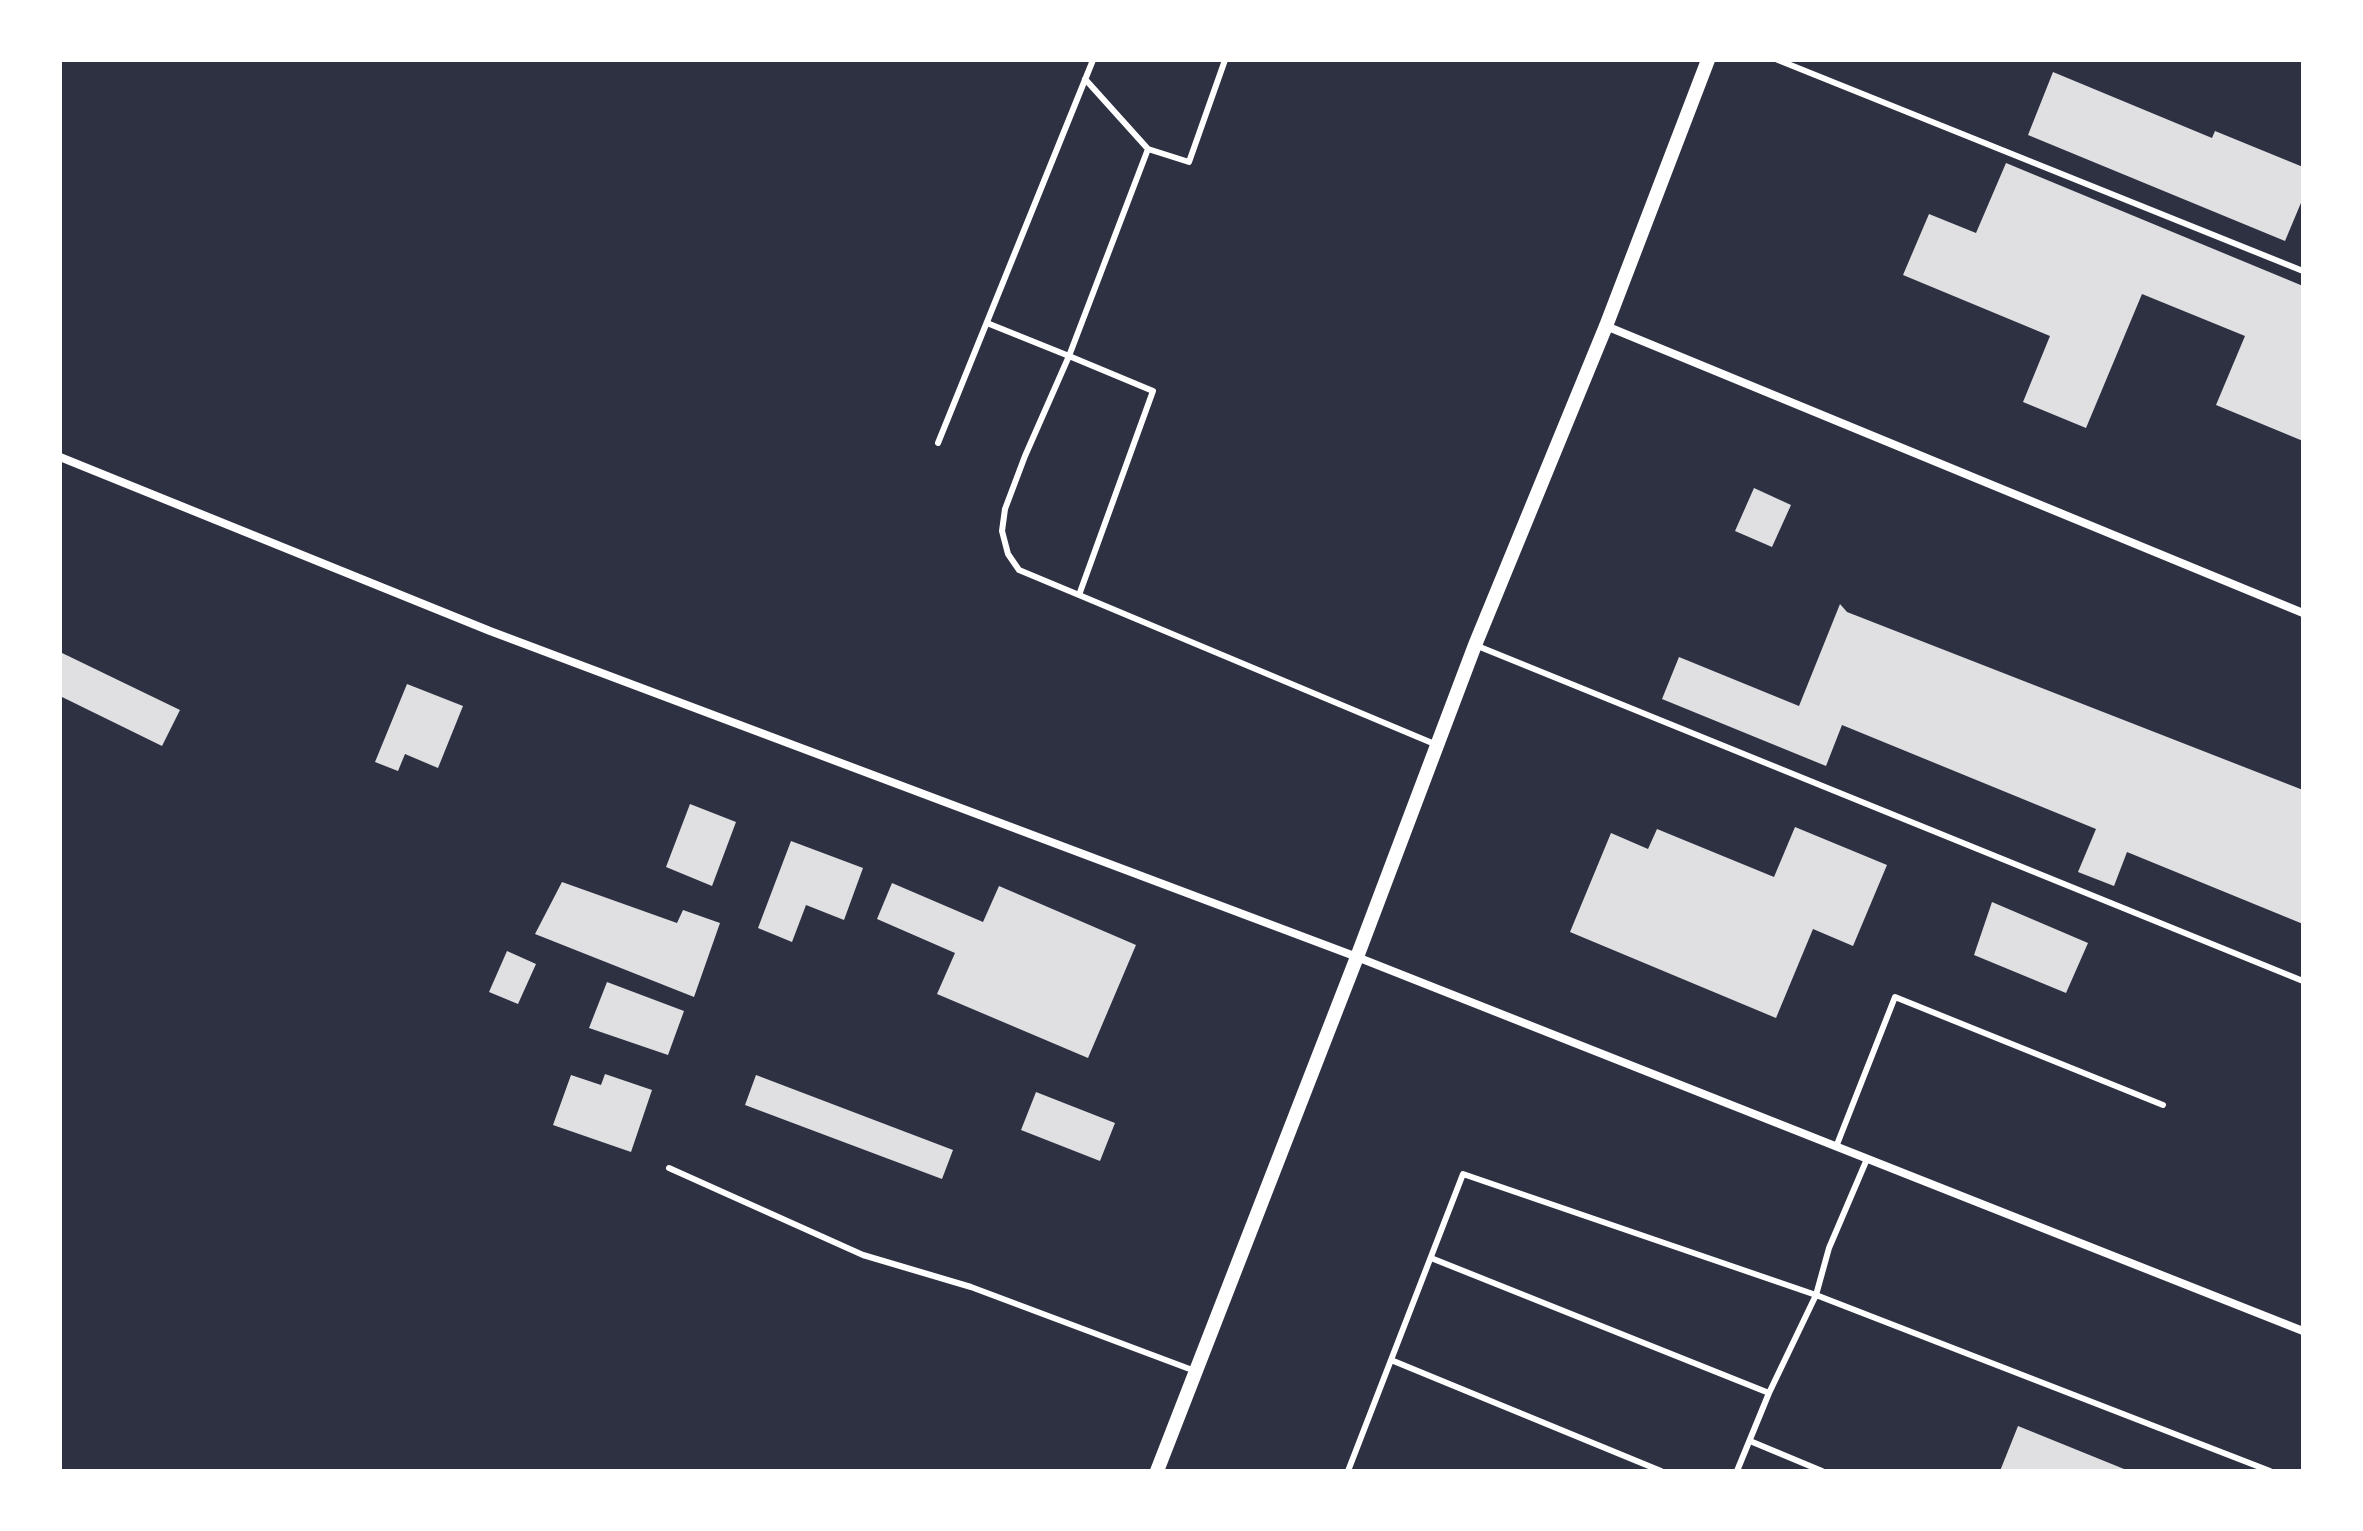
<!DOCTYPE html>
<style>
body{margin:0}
#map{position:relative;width:2363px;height:1531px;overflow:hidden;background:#2d3142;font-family:"Zilla Slab",serif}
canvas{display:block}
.frame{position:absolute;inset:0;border:62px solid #fff;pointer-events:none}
</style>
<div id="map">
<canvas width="2363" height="1531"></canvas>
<div class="frame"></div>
</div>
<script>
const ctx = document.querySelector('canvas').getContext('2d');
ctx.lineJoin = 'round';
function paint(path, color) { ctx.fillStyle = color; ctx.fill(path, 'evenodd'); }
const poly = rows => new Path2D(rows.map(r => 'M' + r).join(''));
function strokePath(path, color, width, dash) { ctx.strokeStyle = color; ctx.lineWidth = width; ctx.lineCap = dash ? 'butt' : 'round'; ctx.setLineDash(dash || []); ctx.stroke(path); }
const building = poly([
 [2053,72,2212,138,2215,131,2303,167,2303,198,2285,241,2028,135],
 [2006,163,2303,286,2303,441,2216,405,2245,336,2142,294,2086,428,2023,402,2050,336,1903,275,1929,214,1976,233],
 [1754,488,1791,505,1772,547,1735,531],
 [1840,604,1847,612,2303,790,2303,924,2127,852,2114,886,2078,872,2096,829,1842,725,1826,766,1662,699,1679,657,1799,706],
 [60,652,180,710,162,746,60,696],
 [407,684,463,706,438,768,405,754,398,771,375,762],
 [690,804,736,822,712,886,666,867],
 [1795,827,1887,865,1853,946,1813,929,1776,1018,1570,932,1611,833,1648,849,1657,829,1774,877],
 [791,841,863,868,844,920,806,905,792,942,758,928],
 [562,882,677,923,683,910,720,923,694,997,535,934],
 [892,883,983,922,999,886,1136,945,1088,1058,937,994,955,953,877,919],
 [1992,902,2088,943,2066,993,1974,955],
 [507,951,536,964,518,1004,489,992],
 [607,982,684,1011,668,1055,589,1028],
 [605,1074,652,1090,631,1152,553,1125,571,1075,601,1085],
 [756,1075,953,1150,942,1179,745,1105],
 [1036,1092,1115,1123,1100,1161,1021,1130],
 [2018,1426,2129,1471,2000,1471]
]);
const service = poly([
 [1778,60,2303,271],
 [1085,79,1148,149],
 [987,323,1069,356,1148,149,1189,162,1225,60],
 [938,443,1093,60],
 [1079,595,1153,391,1069,356,1025,456,1005,509,1002,531,1008,554,1019,570,1079,595,1437,745],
 [1475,645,2303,981],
 [1836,1147,1895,997,2163,1105],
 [669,1168,863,1255,971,1287,1195,1371],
 [1431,1258,1769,1393],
 [1391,1360,1661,1471],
 [1750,1441,1822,1471],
 [1348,1471,1463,1174,1816,1295,2270,1471],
 [1737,1471,1769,1393,1816,1295,1829,1248,1867,1159]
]);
const minor = poly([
 [1606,326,2303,613],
 [60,457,490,631,1357,957,2303,1331]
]);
const tertiary = poly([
 [1157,1471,1357,957,1475,645,1606,326,1708,60]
]);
paint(building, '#e0e0e3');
strokePath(service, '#fff', 6);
strokePath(minor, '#fff', 8);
strokePath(tertiary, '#fff', 14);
</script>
